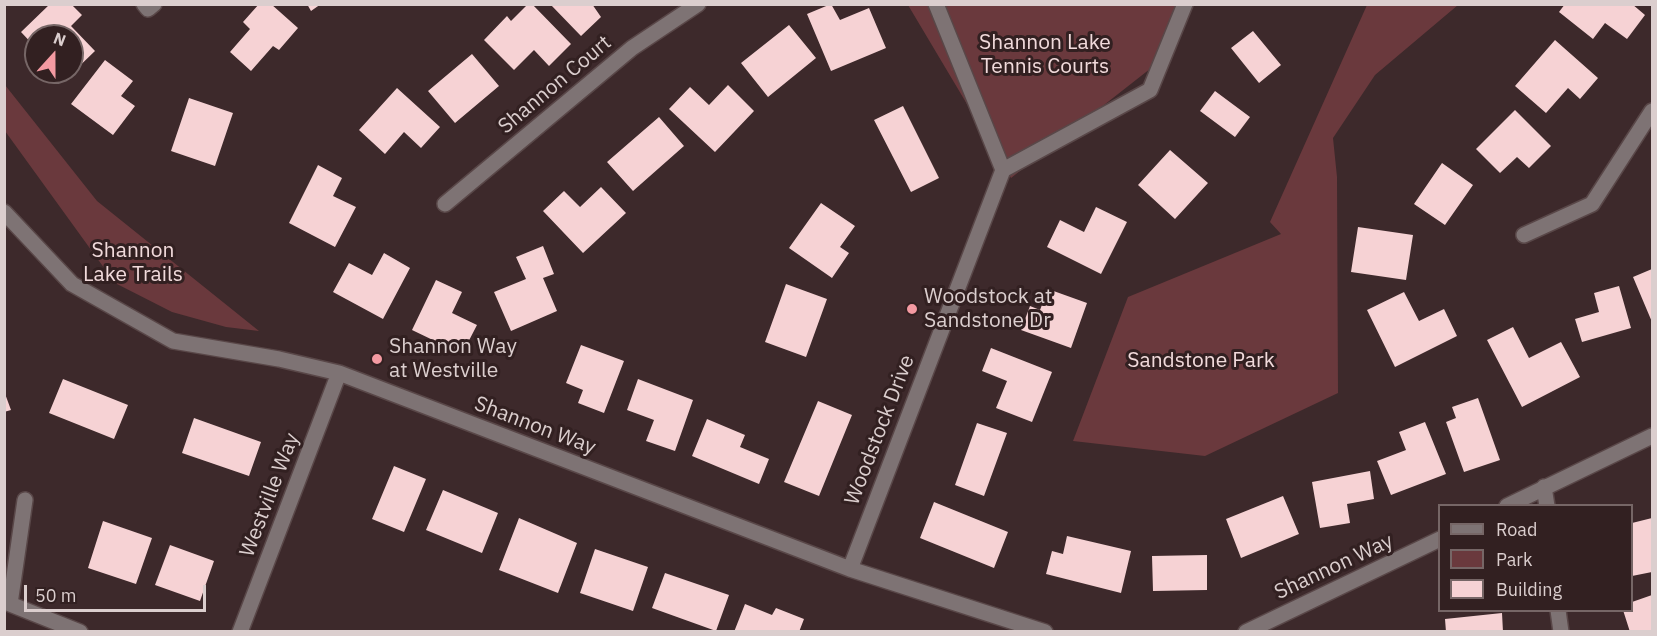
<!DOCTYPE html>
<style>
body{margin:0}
#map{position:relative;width:1657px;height:636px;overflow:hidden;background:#3d292b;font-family:"IBM Plex Sans",sans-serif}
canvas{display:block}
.frame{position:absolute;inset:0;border:6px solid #dbcece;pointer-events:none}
.legend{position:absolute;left:1438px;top:504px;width:195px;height:108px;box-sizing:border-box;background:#322021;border:2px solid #766666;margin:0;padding:8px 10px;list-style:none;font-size:18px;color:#dbcece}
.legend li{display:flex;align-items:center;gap:12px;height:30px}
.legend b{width:30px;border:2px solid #766666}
.north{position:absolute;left:24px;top:24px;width:60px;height:60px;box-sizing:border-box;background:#322021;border:2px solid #766666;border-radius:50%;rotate:21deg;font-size:16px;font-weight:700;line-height:24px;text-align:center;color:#dbcece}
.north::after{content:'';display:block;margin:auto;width:21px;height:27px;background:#f49aa2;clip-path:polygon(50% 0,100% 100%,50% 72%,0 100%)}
.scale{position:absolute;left:24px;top:585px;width:182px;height:27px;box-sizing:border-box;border:3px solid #dbcece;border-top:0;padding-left:8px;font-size:18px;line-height:21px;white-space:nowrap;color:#dbcece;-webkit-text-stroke:4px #322021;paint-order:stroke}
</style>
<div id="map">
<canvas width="1657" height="636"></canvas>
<div class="frame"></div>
<ul class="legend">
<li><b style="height:8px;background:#7e7374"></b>Road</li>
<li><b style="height:16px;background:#6a393d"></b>Park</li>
<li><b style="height:16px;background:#f6d2d4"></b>Building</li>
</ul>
<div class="north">N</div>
<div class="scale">50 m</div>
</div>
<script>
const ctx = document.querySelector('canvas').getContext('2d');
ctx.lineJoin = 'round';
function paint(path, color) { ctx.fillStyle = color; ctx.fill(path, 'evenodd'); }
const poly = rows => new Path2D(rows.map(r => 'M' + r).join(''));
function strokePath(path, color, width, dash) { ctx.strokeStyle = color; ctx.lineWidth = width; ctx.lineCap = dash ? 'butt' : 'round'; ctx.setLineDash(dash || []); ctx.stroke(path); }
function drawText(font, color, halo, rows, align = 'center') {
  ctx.font = font + ' "IBM Plex Sans",sans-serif'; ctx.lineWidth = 6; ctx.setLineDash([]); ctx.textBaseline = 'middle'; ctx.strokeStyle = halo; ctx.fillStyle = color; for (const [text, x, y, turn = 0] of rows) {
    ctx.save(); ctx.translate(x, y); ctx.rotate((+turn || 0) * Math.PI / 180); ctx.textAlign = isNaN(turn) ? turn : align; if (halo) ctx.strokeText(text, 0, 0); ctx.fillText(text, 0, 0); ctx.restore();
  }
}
const green = poly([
 [908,5,1181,5,1155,65,1011,178],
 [1367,5,1458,5,1375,75,1333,138,1337,177,1338,393,1205,456,1073,441,1128,297,1281,234,1270,222],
 [5,85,97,201,259,331,226,327,172,312,115,283,5,131]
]);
const building = poly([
 [50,4,71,4,82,15,71,26,95,51,66,79,60,72,72,72,72,36,36,36,36,48,21,32],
 [259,4,271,4,298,28,279,50,273,46,251,71,230,52,250,29,243,22],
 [307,4,321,4,311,11],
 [528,4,532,4,571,44,549,66,534,50,514,70,484,40,507,16,511,21],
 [550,4,592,4,601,17,581,36],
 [831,4,840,20,869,8,886,48,831,71,807,14],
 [1565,4,1632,4,1645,15,1627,39,1605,23,1593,39,1559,12],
 [789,25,816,58,768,97,741,63],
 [1253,31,1281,65,1259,83,1231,48],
 [1555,40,1598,78,1580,99,1568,88,1546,113,1515,86],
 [472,54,499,86,455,123,428,91],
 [105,60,133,81,121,96,135,106,113,135,71,104],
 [728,85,754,111,715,152,669,109,690,87,709,105],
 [397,88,440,127,421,148,404,132,385,154,359,130],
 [1215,91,1250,117,1235,137,1200,111],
 [189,98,233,113,215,166,171,151],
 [903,106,939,178,911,192,874,120],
 [1515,110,1551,146,1529,168,1517,157,1500,173,1476,149],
 [659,117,684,146,633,191,607,162],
 [1170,150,1208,183,1175,219,1138,185],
 [1442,163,1473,185,1445,225,1414,204],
 [318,165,342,178,333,196,356,207,335,247,289,223],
 [601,187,626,213,583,253,543,211,564,191,580,207],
 [821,203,855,226,840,247,849,253,832,278,789,248],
 [1096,207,1127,222,1101,274,1047,247,1060,220,1084,232],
 [1358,227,1413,235,1406,280,1351,272],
 [543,246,554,274,543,278,557,311,511,331,494,292,526,279,516,257],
 [384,253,410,268,383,319,333,292,349,263,372,275],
 [1652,269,1652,322,1633,277],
 [436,280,462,292,452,313,477,325,462,354,412,330],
 [786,284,827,299,806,357,765,342],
 [1619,286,1631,328,1582,342,1575,319,1599,312,1594,293],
 [1048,289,1087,303,1071,348,1021,330,1030,306,1040,310],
 [1404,292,1419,321,1444,309,1457,336,1395,367,1367,310],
 [1513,327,1529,358,1561,342,1580,377,1522,407,1487,340],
 [581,345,624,361,604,413,578,403,583,390,566,383],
 [991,348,1052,372,1032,422,996,408,1007,381,982,371],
 [63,379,128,405,114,439,49,413],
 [638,379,693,400,675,451,646,441,654,420,627,410],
 [4,391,11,410,4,412],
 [1478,398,1500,460,1464,472,1446,422,1456,418,1452,407],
 [818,401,852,415,819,496,784,482],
 [194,418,261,442,249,476,182,453],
 [707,419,745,435,740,447,769,459,759,484,692,456],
 [1425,422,1446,474,1391,495,1377,461,1406,450,1399,432],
 [977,423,1007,433,984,496,955,485],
 [394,466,426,479,404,532,372,519],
 [1370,471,1374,499,1347,504,1350,523,1320,528,1312,482],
 [443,490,498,513,482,553,426,530],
 [1283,496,1299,534,1241,558,1226,519],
 [934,502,1008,532,994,568,920,538],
 [519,518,577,543,558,593,499,570],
 [1652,518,1652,572,1632,576,1632,523],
 [103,521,152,538,136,584,88,568],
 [1067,536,1131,551,1121,593,1046,574,1052,551,1063,554],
 [170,545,214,561,200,601,155,585],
 [595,549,648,567,633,611,580,593],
 [1207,555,1207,590,1153,591,1152,556],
 [665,573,729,595,716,631,652,608],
 [1652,595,1652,632,1630,632,1623,610,1632,610,1632,602],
 [745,604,772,615,776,608,804,619,799,632,734,632],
 [1502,613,1503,632,1446,632,1445,619]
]);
const minor = poly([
 [144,4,148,9,154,4],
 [1003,170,1150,90,1185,4],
 [445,204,632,48,698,4],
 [4,212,72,284,173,341,279,359,339,373,850,569,1045,632],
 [1524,235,1592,204,1652,111],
 [1544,487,1547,506],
 [25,500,10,604,80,632],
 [1507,506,1652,436],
 [850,569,1003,170,936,4],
 [1558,610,1561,632],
 [240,632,339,373],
 [1246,632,1440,539]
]);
const markers = [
 [912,309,6,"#f49aa2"],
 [377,359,6,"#f49aa2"]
];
const parkNames = [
 ["Shannon Lake",1045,43],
 ["Tennis Courts",1045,67],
 ["Shannon",133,251],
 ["Lake Trails",133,275],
 ["Sandstone Park",1201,361]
];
const streetNames = [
 ["Shannon Court",555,85,-40],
 ["Shannon Way",535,426,21],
 ["Woodstock Drive",880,430,-69],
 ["Westville Way",270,495,-69],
 ["Shannon Way",1334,567,-25]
];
const poiNames = [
 ["Woodstock at",924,297],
 ["Sandstone Dr",924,321],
 ["Shannon Way",389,347],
 ["at Westville",389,371]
];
paint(green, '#6a393d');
paint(building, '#f6d2d4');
strokePath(minor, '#594748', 18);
strokePath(minor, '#7e7374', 15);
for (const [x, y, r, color] of markers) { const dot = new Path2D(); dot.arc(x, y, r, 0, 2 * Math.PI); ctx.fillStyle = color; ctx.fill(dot); strokePath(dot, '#322021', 2); }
drawText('21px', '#f1dadb', '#322021', parkNames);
drawText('21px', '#dbcece', '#322021', streetNames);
drawText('21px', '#dbcece', '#322021', poiNames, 'left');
</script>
